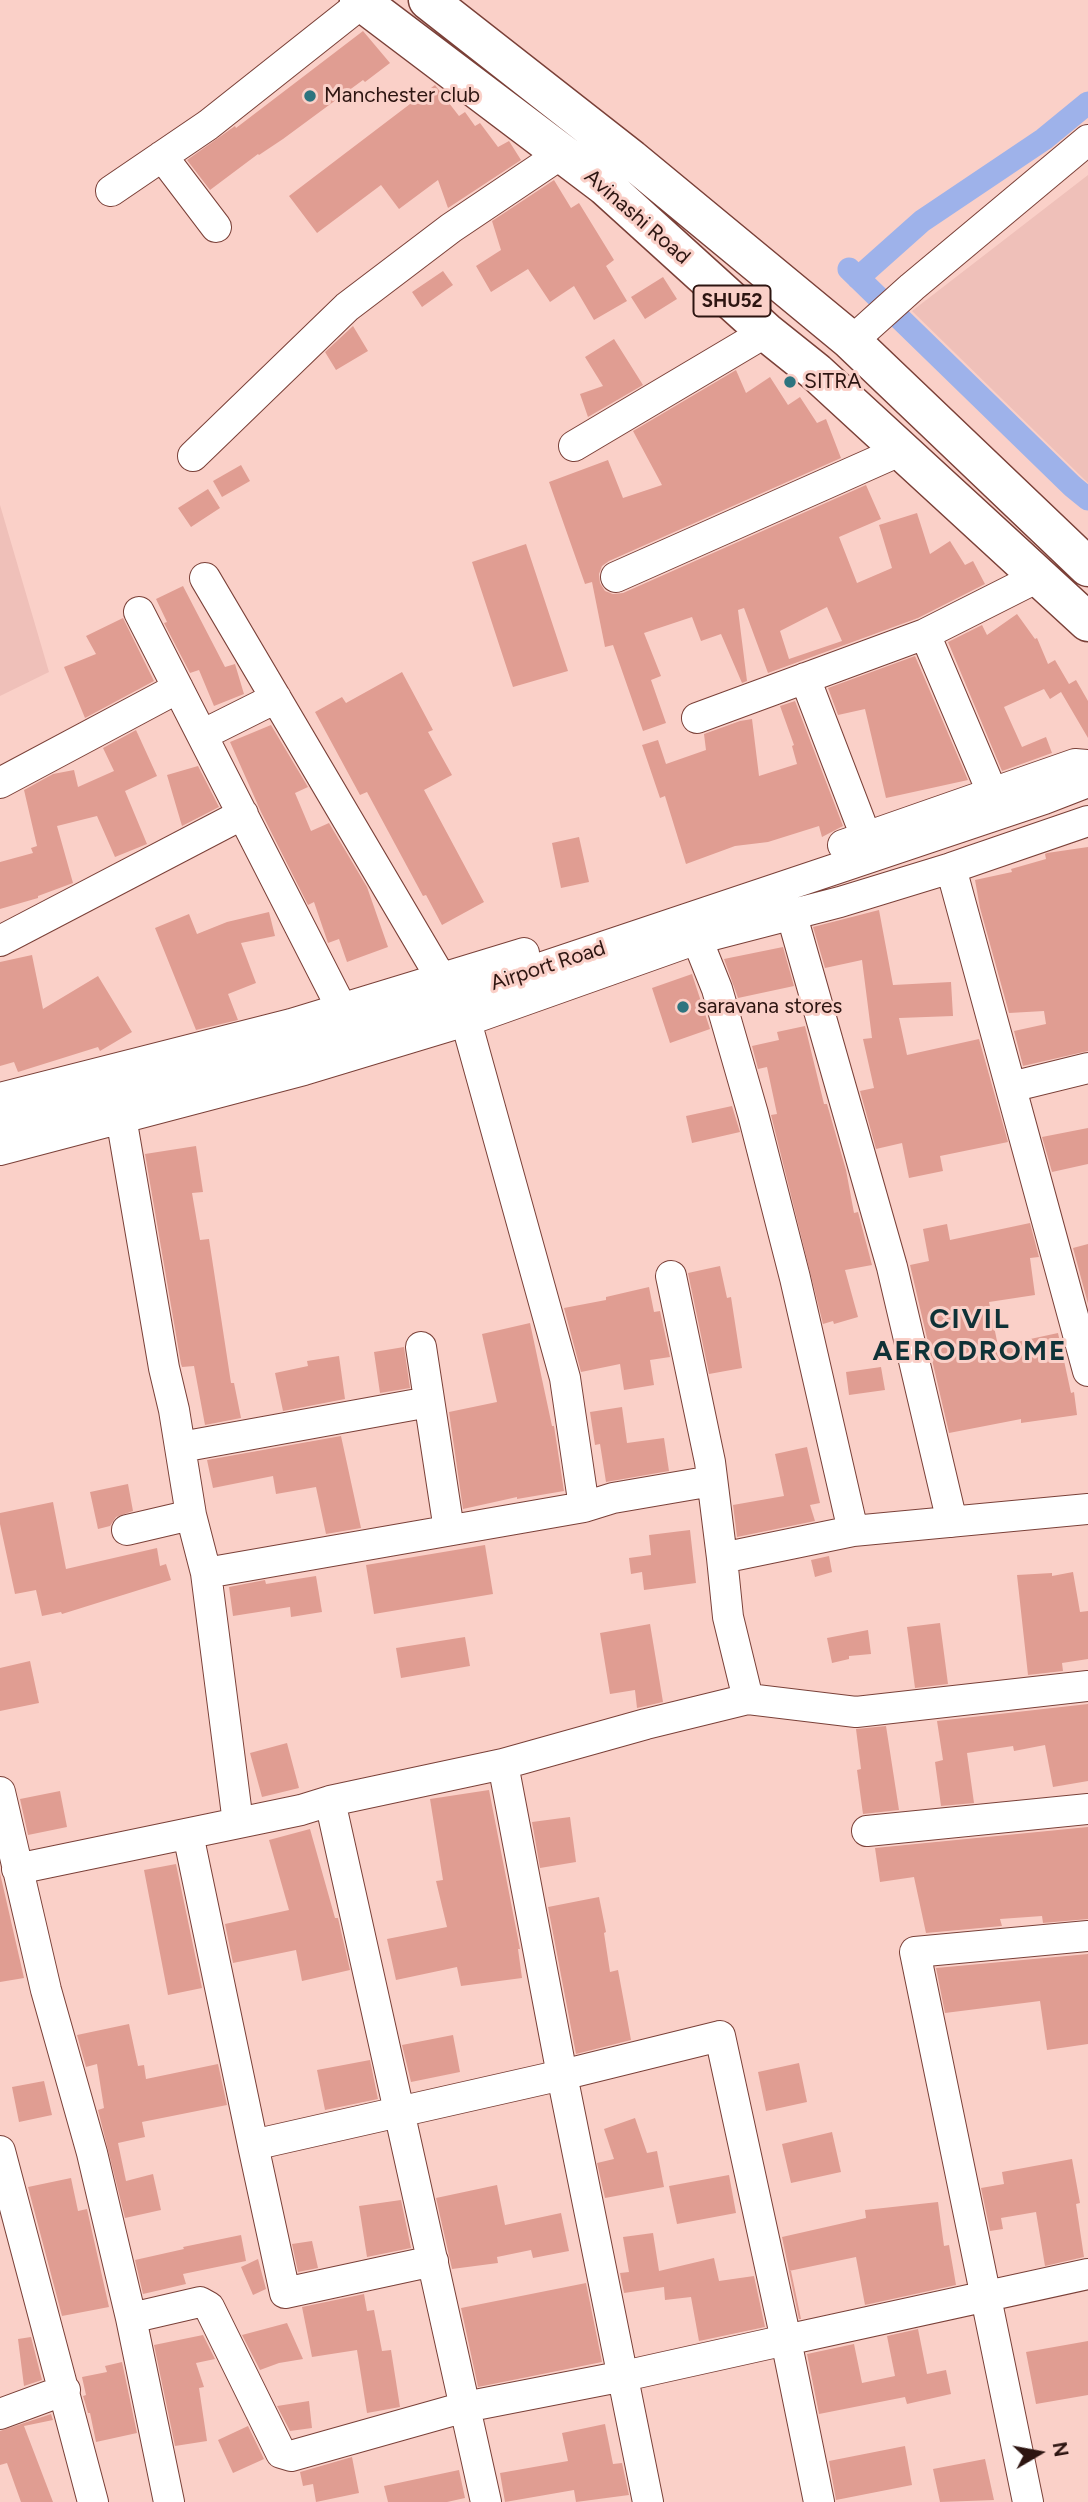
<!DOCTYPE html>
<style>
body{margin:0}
#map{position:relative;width:1088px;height:2502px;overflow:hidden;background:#fad0c8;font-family:Figtree,sans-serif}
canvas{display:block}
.north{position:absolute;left:1004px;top:2418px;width:70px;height:70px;-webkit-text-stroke:5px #fad0c8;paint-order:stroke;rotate:80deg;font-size:19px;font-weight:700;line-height:28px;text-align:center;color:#2d1511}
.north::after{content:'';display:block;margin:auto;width:24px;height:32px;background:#2d1511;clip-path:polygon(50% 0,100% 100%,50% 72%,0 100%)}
</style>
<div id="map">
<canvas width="1088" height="2502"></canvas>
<div class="north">N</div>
</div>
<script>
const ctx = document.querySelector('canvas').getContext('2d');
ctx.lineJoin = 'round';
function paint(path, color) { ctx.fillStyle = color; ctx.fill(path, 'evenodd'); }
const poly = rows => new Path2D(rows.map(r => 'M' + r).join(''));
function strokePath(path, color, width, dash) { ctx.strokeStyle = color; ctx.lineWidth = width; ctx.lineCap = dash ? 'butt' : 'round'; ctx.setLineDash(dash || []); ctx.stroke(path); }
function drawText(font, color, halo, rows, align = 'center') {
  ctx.font = font + ' Figtree,sans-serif'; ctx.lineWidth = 6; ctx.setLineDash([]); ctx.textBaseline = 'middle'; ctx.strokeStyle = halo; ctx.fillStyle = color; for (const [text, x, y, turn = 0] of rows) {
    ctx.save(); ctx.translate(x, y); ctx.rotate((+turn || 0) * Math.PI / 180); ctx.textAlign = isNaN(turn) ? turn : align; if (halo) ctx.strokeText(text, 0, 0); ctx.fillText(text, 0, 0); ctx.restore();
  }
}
const built = poly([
 [1088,175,1088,483,912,311],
 [0,505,49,672,0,696]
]);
const canal = poly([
 [849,269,1072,486,1088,499],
 [858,278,922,221,1044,139,1088,103]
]);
const building = poly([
 [363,31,390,63,365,82,363,80,283,139,259,155,258,154,210,190,187,160,235,126,236,128],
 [435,85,459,116,465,112,475,126,480,123,498,147,509,141,521,160,448,208,438,180,399,209,381,185,317,233,289,196],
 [554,180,571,208,579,203,614,260,606,266,627,301,594,320,574,286,550,302,528,269,491,292,476,266,501,250,492,221],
 [443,271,453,285,422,307,412,292],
 [663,277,677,299,645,319,631,297],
 [353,326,368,351,336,370,325,352],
 [614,339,643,385,588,417,580,394,603,386,585,357],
 [736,370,746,393,770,377,788,405,800,397,817,423,826,419,841,458,609,561,602,566,599,574,600,583,605,591,613,594,623,593,866,485,881,519,839,537,857,583,892,568,879,525,917,513,930,554,950,541,965,565,973,561,985,584,918,618,768,673,744,608,738,610,747,681,742,683,721,634,701,641,692,617,644,633,661,676,651,680,666,723,643,731,613,645,605,647,592,582,585,584,549,482,608,460,623,498,662,485,633,431],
 [827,607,842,641,789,659,780,631],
 [241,465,250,481,222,497,213,481],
 [208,489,220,508,191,527,178,508],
 [526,544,568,671,513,687,472,562],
 [183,586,225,667,235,664,244,694,214,706,199,670,190,673,164,623,167,622,156,599],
 [1017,614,1035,639,1037,638,1048,664,1055,660,1069,684,1076,680,1088,701,1088,738,1061,692,1050,699,1044,689,1004,707,1022,747,1046,737,1052,753,1002,771,948,642,982,625,987,635],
 [123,618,154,681,85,718,64,667,96,654,86,636],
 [915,656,968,780,886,798,865,709,838,715,828,688],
 [402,672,433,730,428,732,452,775,424,790,484,902,442,925,426,895,423,896,367,792,360,795,315,712,342,697,346,703],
 [795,701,843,826,822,837,819,826,768,842,735,846,686,864,665,796,660,798,642,745,658,740,666,764,706,750,704,734,740,721,752,719,759,776,797,764,792,746,794,745,780,706],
 [271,725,308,787,295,793,311,831,329,823,367,887,388,947,347,962,339,939,328,943,314,902,308,905,261,812,230,742],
 [136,730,157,776,125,791,147,844,115,857,97,816,57,826,73,883,38,896,38,898,0,909,0,862,33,853,31,848,37,846,24,790,53,774,74,770,78,787,114,771,103,748],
 [198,766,219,807,182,826,167,775],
 [579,837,589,882,561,888,552,843],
 [1088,847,1088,1051,1023,1066,1014,1031,1046,1024,1044,1011,1009,1013,980,908,975,880,1012,872,1011,869,1046,859,1045,854,1047,853],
 [879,910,893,985,951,982,953,1016,899,1018,907,1055,979,1039,1008,1142,940,1156,943,1171,909,1178,902,1143,876,1149,860,1091,874,1088,863,1039,872,1038,862,960,825,968,813,927],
 [269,912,275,936,241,943,256,983,228,994,238,1020,196,1030,155,928,189,914,197,934,227,922],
 [783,947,794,986,738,998,724,959],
 [32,955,43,1009,98,976,132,1032,100,1051,98,1047,18,1072,14,1062,0,1066,0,962],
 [692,974,710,1029,670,1043,652,988],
 [805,1026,824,1104,827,1104,846,1170,854,1213,858,1212,872,1265,845,1270,858,1317,834,1324,833,1321,823,1324,771,1115,777,1114,767,1067,758,1069,752,1046,779,1040,777,1032],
 [732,1106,740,1132,692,1143,686,1116],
 [1088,1128,1088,1164,1052,1172,1042,1137],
 [196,1146,203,1192,192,1193,200,1240,209,1239,231,1383,234,1383,241,1418,205,1425,194,1366,182,1367,181,1364,145,1154],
 [1030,1223,1039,1257,1030,1258,1035,1295,989,1302,998,1346,1058,1333,1071,1393,1074,1392,1077,1415,1021,1423,1021,1419,949,1433,910,1265,929,1261,923,1229,947,1224,950,1240],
 [1088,1244,1088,1304,1073,1248],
 [720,1266,727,1298,731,1297,742,1368,709,1374,688,1273],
 [649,1287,654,1312,660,1311,670,1357,650,1360,654,1385,624,1390,620,1364,581,1372,564,1308,606,1300,606,1297],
 [530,1323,552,1426,554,1426,564,1491,517,1499,517,1497,463,1509,449,1412,497,1402,482,1334],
 [404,1347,410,1388,380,1393,374,1352],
 [339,1356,345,1399,283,1411,275,1373,308,1366,307,1361],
 [881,1367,885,1390,849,1395,846,1372],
 [622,1407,627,1443,664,1438,669,1471,606,1482,600,1444,595,1445,590,1412],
 [341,1436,361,1528,326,1534,316,1487,276,1494,273,1476,213,1488,207,1460],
 [807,1447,820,1503,810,1505,815,1521,737,1537,733,1505,784,1496,775,1454],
 [128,1484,133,1511,116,1517,110,1526,98,1529,90,1492],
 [53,1502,66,1569,157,1548,160,1566,166,1564,171,1580,62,1614,61,1612,42,1616,36,1590,15,1594,0,1524,0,1513],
 [690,1530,696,1583,644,1590,642,1572,631,1574,629,1558,651,1555,649,1535],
 [485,1545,493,1594,374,1614,366,1565],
 [829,1556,832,1572,815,1577,811,1560],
 [1073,1572,1080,1612,1088,1611,1088,1659,1062,1663,1063,1671,1028,1675,1017,1575,1052,1573,1052,1576],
 [316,1576,322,1612,291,1617,290,1607,233,1616,229,1587,265,1580,266,1584],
 [940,1623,948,1684,915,1688,907,1627],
 [650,1624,663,1702,637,1708,635,1690,610,1694,600,1633],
 [868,1630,871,1654,849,1656,849,1659,832,1663,827,1638],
 [465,1637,470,1666,401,1678,396,1648],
 [30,1661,39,1703,0,1711,0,1668],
 [1088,1704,1088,1781,1053,1787,1045,1745,1014,1751,1013,1746,967,1753,974,1803,941,1806,935,1762,943,1760,937,1721],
 [886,1726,899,1810,863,1814,857,1770,861,1769,856,1729],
 [287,1743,299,1788,262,1797,250,1753],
 [489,1790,520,1949,518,1949,522,1978,461,1986,457,1967,396,1980,387,1939,447,1927,436,1881,443,1880,430,1799],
 [60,1791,67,1827,28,1835,20,1799],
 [570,1817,576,1862,540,1868,532,1822],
 [1088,1827,1088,1919,1043,1923,1042,1916,1000,1919,1002,1926,926,1933,914,1877,880,1882,875,1848],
 [310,1829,335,1918,338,1918,350,1970,302,1981,296,1950,233,1963,225,1924,289,1910,269,1840],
 [176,1864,202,1988,168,1995,144,1870],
 [0,1873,24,1978,0,1982],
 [599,1897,606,1932,604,1933,610,1972,618,1970,631,2040,576,2054,548,1907],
 [1088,1954,1088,2044,1047,2050,1040,2001,945,2013,936,1968],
 [129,2024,138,2066,144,2065,146,2079,218,2064,227,2105,142,2122,145,2137,118,2143,126,2181,153,2174,161,2210,125,2218,98,2110,104,2108,97,2064,86,2067,77,2035],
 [453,2035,460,2072,411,2082,402,2045],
 [370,2060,378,2099,325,2110,317,2070],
 [799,2063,807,2102,766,2111,758,2072],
 [44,2081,52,2115,19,2122,12,2087],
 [635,2118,647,2153,657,2151,664,2187,605,2198,597,2163,614,2159,604,2129],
 [832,2132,841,2172,791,2183,782,2144],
 [1072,2159,1080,2203,1076,2204,1084,2257,1045,2266,1036,2212,1001,2218,1003,2229,990,2231,981,2188,1004,2184,1002,2172],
 [729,2175,736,2213,677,2224,669,2186],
 [71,2178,78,2211,87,2209,109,2307,62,2316,28,2187],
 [497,2185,505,2225,561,2213,569,2251,533,2258,531,2250,497,2257,498,2263,452,2269,436,2198],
 [401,2200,411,2248,367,2257,359,2206],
 [938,2202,944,2246,949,2245,956,2285,865,2305,856,2257,789,2271,782,2237,866,2218,865,2210],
 [653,2233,659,2271,714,2258,719,2281,754,2276,765,2327,699,2341,691,2297,665,2300,664,2287,624,2293,620,2273,629,2272,623,2237],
 [241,2235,246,2261,183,2274,186,2284,143,2294,135,2260,184,2249,183,2247],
 [312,2241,318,2268,298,2272,292,2244],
 [258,2259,266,2289,253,2295,241,2267],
 [789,2271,791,2271,801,2319,799,2319],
 [586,2283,602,2362,478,2387,461,2308],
 [364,2294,367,2311,374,2310,382,2351,391,2350,400,2407,367,2413,357,2350,312,2357,302,2307],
 [287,2323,303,2359,279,2363,260,2370,242,2335],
 [918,2329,927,2374,946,2370,951,2394,907,2404,905,2397,819,2414,807,2354,854,2344,862,2383,895,2376,887,2336],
 [203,2335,215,2359,196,2363,204,2387,199,2388,207,2441,175,2446,154,2345],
 [31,2337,42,2380,24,2386,18,2339],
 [1088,2341,1088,2395,1036,2404,1026,2352],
 [122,2362,137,2433,96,2442,90,2413,88,2413,83,2396,86,2395,82,2377,107,2372,105,2366],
 [309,2401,312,2428,290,2431,277,2406],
 [51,2414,53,2420,24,2426,53,2502,21,2502,7,2463,0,2465,0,2431],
 [605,2424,613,2464,622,2463,629,2495,576,2502,574,2490,505,2502,500,2473,568,2461,562,2433],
 [248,2426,264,2459,233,2473,218,2440],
 [905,2446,912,2485,836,2500,829,2461],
 [352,2457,359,2493,316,2502,313,2484,303,2486,300,2472],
 [985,2459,994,2500,940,2502,933,2469],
 [459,2470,465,2498,447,2502,388,2502,384,2486]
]);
const minor = poly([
 [162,156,216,227],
 [111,191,208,125,362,3],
 [852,341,912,287,1088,140],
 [574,446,766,332],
 [193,456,347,307,451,228,561,154],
 [616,577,902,450],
 [205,578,441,978],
 [139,612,342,1009],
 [925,634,992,792],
 [805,678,866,837],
 [697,718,925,634,1038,577],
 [202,735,276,698],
 [0,783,178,688],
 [843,845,1075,764,1088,765],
 [951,868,1088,1371],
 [792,916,892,1267,952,1522],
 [0,941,243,814],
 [1011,1087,1088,1068],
 [0,1098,291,1024,524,953],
 [121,1117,164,1368,174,1410,191,1515,206,1573],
 [0,1123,229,1065,376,1023,1044,799,1088,782],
 [0,1150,304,1070,466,1021,697,939,840,902,951,868,1088,821],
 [671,1276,710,1462,722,1558],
 [421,1347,449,1530],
 [181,1447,429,1402],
 [584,1507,613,1498,712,1481],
 [127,1530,191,1515],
 [853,1531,1088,1509],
 [748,1699,856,1712,1088,1686],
 [0,1792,46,1990,92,2153,131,2318,169,2502],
 [330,1801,486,2502],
 [238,1823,206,1573,584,1507,565,1378,466,1021],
 [867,1831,1088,1809],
 [188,1834,253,2145,562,2075,648,2502],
 [17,1869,301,1810,330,1801,503,1764,646,1724,748,1699,728,1617,722,1558,853,1531,795,1278,753,1114,717,989,697,939],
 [253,2145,285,2293,433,2261],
 [0,2151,93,2502],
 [131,2318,200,2302,209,2307,281,2453,291,2456,465,2407,624,2376,786,2340,720,2036,562,2075,503,1764],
 [0,2414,65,2390],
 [819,2502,786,2340,1088,2274],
 [1028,2502,915,1952,1088,1936]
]);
const major = poly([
 [359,0,605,186,766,332,816,372,1088,622],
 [428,0,631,159,849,339,1088,567]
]);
const markers = [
 [310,96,7,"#2d747f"],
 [790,382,7,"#2d747f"],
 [683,1007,7,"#2d747f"]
];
const shields = [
 [732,301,77]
];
const shieldNames = [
 ["SHU52",732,301]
];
const poiNames = [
 ["Manchester club",324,96],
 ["SITRA",804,382],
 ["saravana stores",697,1007]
];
const streetNames = [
 ["Avinashi Road",637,217,41],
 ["Airport Road",548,966,-18]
];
const districtNames = [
 ["CIVIL",970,1320],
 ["AERODROME",970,1352]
];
paint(built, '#efc0b9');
strokePath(canal, '#9eb2ea', 23);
paint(building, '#e09d92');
strokePath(minor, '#7a4038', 32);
strokePath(major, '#7a4038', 41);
strokePath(minor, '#fff', 30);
strokePath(major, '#fff', 38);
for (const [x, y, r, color] of markers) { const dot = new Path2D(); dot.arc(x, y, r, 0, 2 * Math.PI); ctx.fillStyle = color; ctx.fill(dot); strokePath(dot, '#fad0c8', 2.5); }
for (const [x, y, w] of shields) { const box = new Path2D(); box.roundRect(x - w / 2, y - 15.5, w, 31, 5); ctx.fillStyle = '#fad0c8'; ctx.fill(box); strokePath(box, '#2d1511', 2); }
drawText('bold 19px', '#2d1511', null, shieldNames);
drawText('21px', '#2d1511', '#fad0c8', poiNames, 'left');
drawText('21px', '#2d1511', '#fad0c8', streetNames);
ctx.letterSpacing = '2px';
drawText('bold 28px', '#0f3237', '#fad0c8', districtNames);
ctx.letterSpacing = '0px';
</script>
